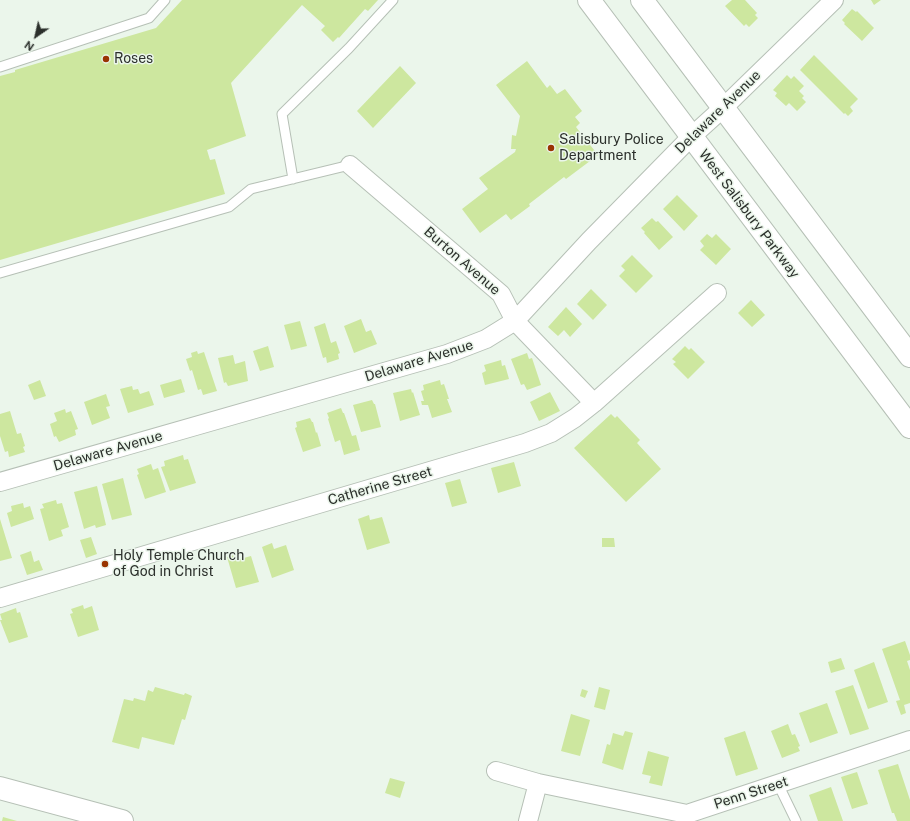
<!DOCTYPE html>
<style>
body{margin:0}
#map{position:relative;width:910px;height:821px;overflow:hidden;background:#ebf6eb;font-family:"Public Sans",sans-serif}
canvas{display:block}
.north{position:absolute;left:16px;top:16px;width:40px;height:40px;-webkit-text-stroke:3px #ebf6eb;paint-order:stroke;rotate:214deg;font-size:11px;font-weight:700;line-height:16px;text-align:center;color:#2c302c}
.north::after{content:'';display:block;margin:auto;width:14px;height:18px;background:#2c302c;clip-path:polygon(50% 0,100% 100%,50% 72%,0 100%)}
</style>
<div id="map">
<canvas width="910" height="821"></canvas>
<div class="north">N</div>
</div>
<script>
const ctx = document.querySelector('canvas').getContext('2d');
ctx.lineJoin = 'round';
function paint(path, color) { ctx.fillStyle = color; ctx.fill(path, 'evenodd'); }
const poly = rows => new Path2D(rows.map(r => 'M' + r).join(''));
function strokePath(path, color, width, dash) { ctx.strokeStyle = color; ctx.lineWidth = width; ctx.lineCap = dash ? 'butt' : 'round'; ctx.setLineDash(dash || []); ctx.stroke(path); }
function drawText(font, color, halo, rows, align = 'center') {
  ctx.font = font + ' "Public Sans",sans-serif'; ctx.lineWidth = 3; ctx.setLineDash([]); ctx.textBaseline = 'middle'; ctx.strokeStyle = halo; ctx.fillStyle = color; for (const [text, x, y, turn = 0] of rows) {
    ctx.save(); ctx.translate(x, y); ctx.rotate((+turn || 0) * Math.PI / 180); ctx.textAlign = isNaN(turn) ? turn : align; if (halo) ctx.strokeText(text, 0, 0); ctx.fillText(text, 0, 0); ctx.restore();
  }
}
const building = poly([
 [182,0,378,0,368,11,365,9,339,38,338,37,333,42,321,30,325,26,302,5,231,83,246,136,207,150,210,160,215,159,225,194,0,260,0,76,15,72,15,70,156,28],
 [732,0,745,0,757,13,755,15,758,18,749,27,746,24,744,26,725,6],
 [871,0,881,0,874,5],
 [852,9,856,12,857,11,874,28,862,41,844,24,845,23,842,20],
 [814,55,858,99,850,107,853,111,848,116,845,113,844,114,800,70],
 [527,61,547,88,550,85,557,94,565,89,582,111,575,117,580,123,576,127,598,155,566,179,564,177,529,204,530,206,511,220,506,214,480,233,462,209,488,189,479,178,515,152,516,149,511,149,512,135,516,136,520,116,496,85],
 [400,66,416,83,373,128,357,111],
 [787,75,791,79,794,76,804,86,799,91,804,96,802,98,806,102,797,111,789,103,786,106,775,96,777,93,773,90],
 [677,195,698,216,684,231,663,209],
 [652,218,656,222,658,221,673,237,659,250,644,233,645,232,641,228],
 [707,234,712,238,716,234,731,249,716,265,700,250,704,246,700,241],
 [632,255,653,276,636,293,619,276,625,270,621,266],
 [591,289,607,305,593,320,577,304],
 [751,300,765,315,752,327,738,313],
 [566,307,582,324,570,337,564,330,558,336,548,327],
 [361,319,366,332,371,330,377,344,354,353,344,326],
 [300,321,307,346,291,350,284,325],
 [325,323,331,343,336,341,340,353,338,354,339,359,327,363,326,357,323,358,314,327],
 [268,346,274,367,260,371,253,351],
 [685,346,689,350,691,348,705,362,688,379,673,364,676,362,672,359],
 [197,351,198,354,204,352,217,391,203,395,201,389,198,390,192,370,190,371,186,359,192,357,191,353],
 [527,353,529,359,532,358,541,385,527,390,524,384,521,385,511,359],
 [233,355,235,364,245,361,248,381,228,386,226,382,224,383,218,358],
 [501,360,502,366,505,365,509,379,485,385,482,373,486,371,484,365],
 [181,379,185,392,164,398,160,385],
 [40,380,46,396,34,400,28,385],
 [440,380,441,385,444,384,449,399,447,399,452,412,432,418,428,405,422,405,421,401,424,401,421,391,424,390,423,385],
 [132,386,133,390,138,389,140,394,149,391,154,405,128,413,120,389],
 [411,389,412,393,413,392,420,415,400,421,393,393],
 [550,392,560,411,539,421,530,402],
 [106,394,110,406,106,407,110,418,92,425,84,402],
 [372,400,374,404,375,404,381,427,361,432,353,405],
 [341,408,343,413,344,413,352,436,356,435,360,450,344,455,340,440,335,442,328,419,329,418,327,413],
 [65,409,66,413,71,411,78,429,75,430,76,435,59,442,56,436,54,437,50,424,57,421,54,413],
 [10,411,17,434,21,433,25,446,23,447,25,452,9,457,8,451,5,452,0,436,0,414],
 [611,414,615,418,617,416,640,440,637,443,661,469,626,502,574,448],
 [310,418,312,422,313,422,316,433,317,432,321,446,303,452,295,428,297,427,296,422],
 [183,455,184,460,188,459,196,483,170,491,161,467,165,466,164,461],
 [514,462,521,486,498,493,491,468],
 [151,464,153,470,158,468,166,492,145,499,137,475,139,474,137,469],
 [123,478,132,515,112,520,102,484],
 [460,479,467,503,452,507,445,483],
 [97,486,106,525,96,528,95,525,84,529,74,492],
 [56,500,57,504,62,503,69,527,61,530,63,536,49,541,40,509,44,508,42,504],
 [23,503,24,508,30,506,34,519,11,527,7,513,12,511,11,506],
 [369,515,370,520,382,517,390,543,367,550,358,519],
 [0,519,12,558,0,561],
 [91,537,97,554,86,558,80,540],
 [602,538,614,538,615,547,602,547],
 [272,543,274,549,286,545,294,570,272,578,262,547],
 [31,551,34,562,39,560,43,570,27,575,20,555],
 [238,554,240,559,251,556,259,582,236,588,227,557],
 [83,605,84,609,92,606,99,630,78,637,70,614,73,613,71,609],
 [16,608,17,613,20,612,28,637,9,643,0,620,2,620,0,614],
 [905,641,910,655,910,660,907,661,910,670,910,703,904,705,906,713,901,715,896,701,900,700,882,649],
 [841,658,845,669,831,673,828,662],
 [874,662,888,702,868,709,854,670],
 [853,685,869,729,850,735,835,691],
 [155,687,184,695,185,693,192,696,185,720,182,719,174,745,142,737,139,749,112,742,124,699,133,701,134,698,145,701,148,690,153,692],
 [599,687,610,690,605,710,594,707],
 [582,689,588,691,585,698,580,696],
 [827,703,838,733,810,743,799,713],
 [571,714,590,720,580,756,561,751],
 [788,724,792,735,795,734,800,746,798,747,800,751,782,758,771,731],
 [625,731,633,733,623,770,602,763,607,744,610,745,613,733,623,736],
 [745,731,758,769,736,776,724,738],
 [648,751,669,757,662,786,649,783,651,776,642,774],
 [898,764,910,800,910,821,897,821,894,813,892,813,878,770],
 [857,772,868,804,852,809,841,777],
 [390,778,405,782,400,798,385,793],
 [831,787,843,821,818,821,809,795],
 [3,817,17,821,2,821]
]);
const service = poly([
 [0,67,149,18,165,0],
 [293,179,282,114,349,48,393,0],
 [0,273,229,207,251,189,350,165],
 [778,784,796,821]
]);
const minor = poly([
 [350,165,501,294,515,321,594,403],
 [0,482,447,354,486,339,515,321,589,241,691,137,723,108,834,0],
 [0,598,525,443,551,433,575,418,594,403,717,293],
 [496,771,538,783,687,814,910,740],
 [528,821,538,783]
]);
const tertiary = poly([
 [0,788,122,821]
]);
const primary = poly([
 [589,0,910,427],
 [642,0,910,356]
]);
const markers = [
 [106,59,4,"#993401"],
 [551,148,4,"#993401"],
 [105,564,4,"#993401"]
];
const poiNames = [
 ["Roses",114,59],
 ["Salisbury Police",559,140],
 ["Department",559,156],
 ["Holy Temple Church",113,556],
 ["of God in Christ",113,572]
];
const streetNames = [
 ["Delaware Avenue",718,112,-44],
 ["West Salisbury Parkway",749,214,53],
 ["Burton Avenue",462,261,41],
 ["Delaware Avenue",419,361,-17],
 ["Delaware Avenue",108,451,-16],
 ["Catherine Street",380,486,-16],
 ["Penn Street",751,793,-18]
];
paint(building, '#cde79f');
strokePath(service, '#b6c0b6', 11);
strokePath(minor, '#b6c0b6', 20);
strokePath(tertiary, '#b6c0b6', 24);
strokePath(primary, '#b6c0b6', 24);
strokePath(service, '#fff', 9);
strokePath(minor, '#fff', 18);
strokePath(tertiary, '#fff', 22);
strokePath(primary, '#fff', 22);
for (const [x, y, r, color] of markers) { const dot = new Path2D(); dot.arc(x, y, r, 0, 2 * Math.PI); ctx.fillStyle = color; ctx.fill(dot); strokePath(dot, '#ebf6eb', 1.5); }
drawText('14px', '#2c302c', '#ebf6eb', poiNames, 'left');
drawText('14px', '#2c302c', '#ebf6eb', streetNames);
</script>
